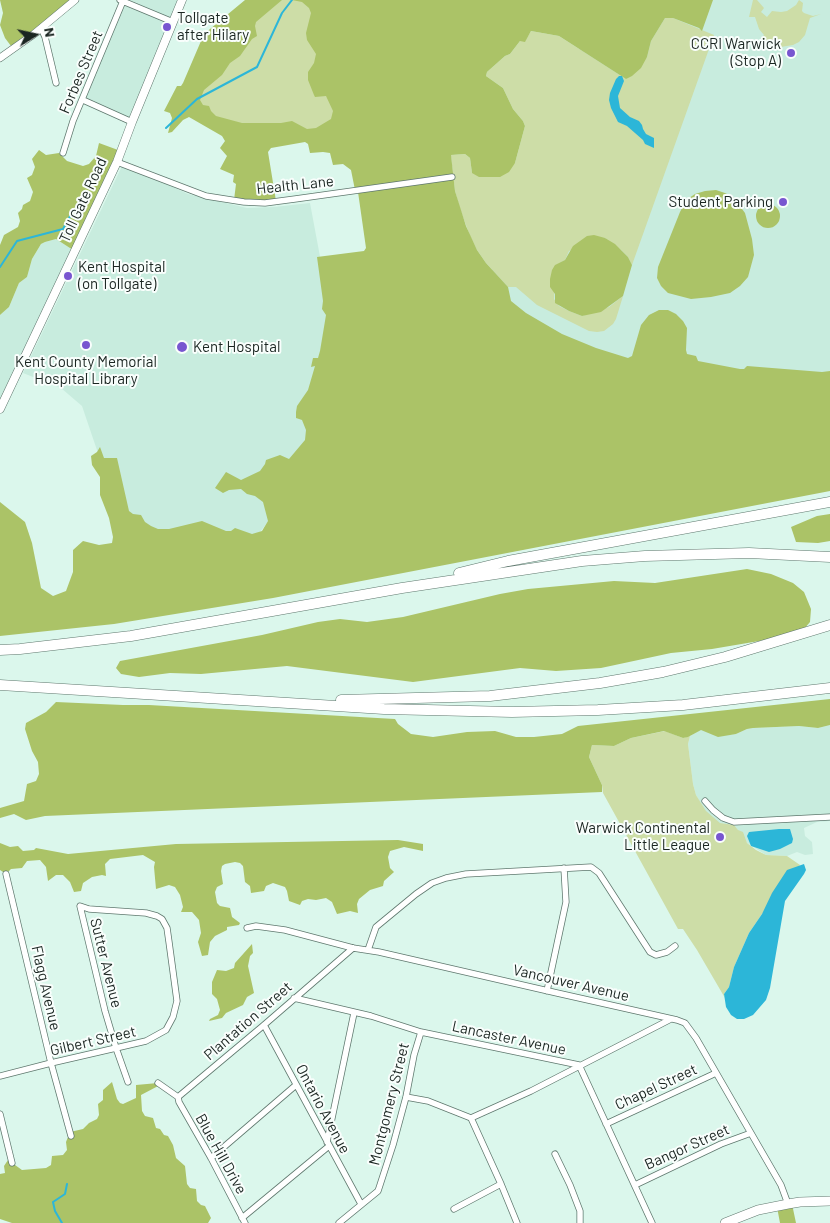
<!DOCTYPE html>
<style>
body{margin:0}
#map{position:relative;width:830px;height:1223px;overflow:hidden;background:#dbf7ec;font-family:Barlow,sans-serif}
canvas{display:block}
.north{position:absolute;left:10px;top:10px;width:50px;height:50px;-webkit-text-stroke:4px #f9fefc;paint-order:stroke;rotate:80deg;font-size:14px;font-weight:700;line-height:20px;text-align:center;color:#1a2521}
.north::after{content:'';display:block;margin:auto;width:18px;height:22px;background:#1a2521;clip-path:polygon(50% 0,100% 100%,50% 72%,0 100%)}
</style>
<div id="map">
<canvas width="830" height="1223"></canvas>
<div class="north">N</div>
</div>
<script>
const ctx = document.querySelector('canvas').getContext('2d');
ctx.lineJoin = 'round';
function paint(path, color) { ctx.fillStyle = color; ctx.fill(path, 'evenodd'); }
const poly = rows => new Path2D(rows.map(r => 'M' + r).join(''));
function strokePath(path, color, width, dash) { ctx.strokeStyle = color; ctx.lineWidth = width; ctx.lineCap = dash ? 'butt' : 'round'; ctx.setLineDash(dash || []); ctx.stroke(path); }
function drawText(font, color, halo, rows, align = 'center') {
  ctx.font = font + ' Barlow,sans-serif'; ctx.lineWidth = 4; ctx.setLineDash([]); ctx.textBaseline = 'middle'; ctx.strokeStyle = halo; ctx.fillStyle = color; for (const [text, x, y, turn = 0] of rows) {
    ctx.save(); ctx.translate(x, y); ctx.rotate((+turn || 0) * Math.PI / 180); ctx.textAlign = isNaN(turn) ? turn : align; if (halo) ctx.strokeText(text, 0, 0); ctx.fillText(text, 0, 0); ctx.restore();
  }
}
const built = poly([
 [128,0,182,0,131,120,80,97,121,3,126,3],
 [598,0,830,0,830,375,600,364,485,287],
 [123,164,188,194,247,208,274,207,310,203,332,321,323,405,271,518,253,541,154,538,118,512,82,406,61,388,23,373],
 [56,239,73,250,0,410,0,315,9,307,19,283,27,277,32,259,41,244,45,242],
 [830,725,830,821,817,822,804,828,805,836,812,842,813,854,805,855,797,852,787,856,766,855,747,843,734,825,716,823,706,812,696,795,693,784,688,744,690,736,695,732,701,729,724,735,736,734,747,729,753,728,799,726,818,728]
]);
const green = poly([
 [261,0,354,0,365,135,227,131,186,104],
 [753,0,757,0,764,8,761,12,767,17,772,11,781,12,787,11,796,5,799,0,803,3,802,11,804,13,813,16,821,14,810,18,805,35,799,42,793,45,781,47,767,44,760,40,764,35,759,29,755,17,749,17],
 [665,18,673,18,714,35,632,265,628,257,621,250,605,238,569,251,565,260,556,265,554,299,559,306,569,311,582,316,609,307,623,296,616,319,613,324,604,331,597,332,589,331,537,305,516,287,508,287,486,263,477,250,470,236,460,209,455,191,451,157,451,155,465,154,470,158,472,173,515,163,525,126,523,121,513,109,503,88,486,76,487,72,505,56,510,54,520,41,525,41,531,31,559,36,626,79,647,57,651,41],
 [665,731,683,738,690,736,688,744,693,784,696,795,706,811,720,823,734,825,738,830,743,832,747,843,756,850,766,855,787,856,800,865,762,914,749,933,734,967,729,987,724,994,725,998,697,950,683,929,678,929,603,793,602,785,589,757,592,745,614,746,631,738]
]);
const forest = poly([
 [0,0,75,0,11,46,5,38,0,25,3,13],
 [245,0,282,0,256,22,255,26,257,36,252,39,240,56,230,63,222,75,204,90,200,100,203,105,209,106,211,111,216,116,242,123,281,123,292,121,307,129,316,128,331,119,333,111,326,96,315,97,314,95,308,80,308,72,314,63,316,54,307,40,306,33,311,13,309,8,302,2,292,0,713,0,702,31,699,28,673,18,665,18,651,41,647,57,641,68,632,76,626,79,559,36,531,31,525,42,520,41,510,54,505,56,487,72,486,76,503,88,513,109,523,121,525,126,515,163,509,172,500,177,479,177,472,173,470,158,465,154,451,155,455,191,466,226,477,250,486,263,508,287,511,301,526,313,562,334,596,348,628,358,632,356,641,325,649,315,659,310,668,310,676,314,683,321,687,328,686,350,687,354,696,356,698,361,740,369,744,369,747,366,822,372,830,371,830,491,273,598,114,624,0,636,0,502,25,522,32,543,41,588,53,596,66,591,73,572,73,550,83,541,99,545,112,543,113,537,109,518,100,495,100,477,92,465,91,456,97,452,100,447,104,458,117,458,129,511,133,514,141,515,145,522,151,526,158,529,169,529,202,521,226,531,231,531,235,528,252,534,262,531,268,521,263,502,255,496,247,494,241,489,229,490,223,493,215,488,226,472,241,480,260,471,265,464,266,460,280,455,289,459,305,440,306,430,302,420,296,418,296,412,297,406,308,390,315,366,311,367,313,358,318,358,320,351,326,315,322,309,323,301,317,257,364,251,366,248,358,192,355,190,351,170,343,164,333,165,330,153,323,152,310,153,308,144,305,142,271,148,268,152,276,201,234,200,236,184,233,182,234,175,220,169,227,156,220,148,225,141,222,136,189,117,183,120,172,132,168,133,172,118,170,113,164,111,177,86,181,86,183,83,204,34],
 [99,143,118,150,73,250,56,239,45,242,41,244,32,259,27,277,19,283,9,307,0,315,0,245,4,235,18,227,20,221,18,213,22,209,23,205,30,201,33,192,27,178,32,175,35,167,32,159,39,150,46,155,59,153,67,161,83,166,89,164,96,156],
 [716,190,725,193,733,197,745,213,752,239,754,255,748,277,740,286,730,293,711,297,691,299,668,293,661,286,657,278,658,267,680,212,686,200,695,194,705,191],
 '756 216a12 12 0 1 1 24 0a12 12 0 1 1-24 0Z',
 [594,235,605,238,615,244,628,257,632,265,623,296,601,312,582,316,569,311,555,303,555,294,550,287,550,279,552,270,555,265,565,260,573,246,587,236],
 [830,514,830,541,818,543,796,542,791,527,817,516],
 [747,569,771,574,793,583,804,592,811,609,810,622,804,629,771,639,712,649,671,653,601,668,556,671,520,668,413,682,287,666,201,674,170,673,139,677,121,674,116,668,120,661,262,635,318,622,340,619,367,622,403,617,500,594,528,589,614,581,655,583],
 [830,699,830,725,818,728,799,726,753,728,747,729,736,734,718,737,701,730,688,737,683,738,664,731,631,738,614,746,592,745,589,757,602,785,602,792,45,816,26,820,14,814,0,818,0,808,24,801,27,784,36,781,39,774,38,762,32,751,25,729,26,723,46,712,56,702,123,705,149,705,395,719,398,724,411,734,433,737,467,732,495,731,516,737,534,737,562,734,578,726],
 [398,840,423,844,423,851,404,847,390,851,388,857,390,868,394,872,384,881,383,886,370,890,359,899,357,904,358,913,350,911,337,914,332,902,326,898,316,900,308,899,302,901,300,905,289,901,287,891,285,887,273,883,266,886,264,891,251,893,250,886,245,882,243,866,240,863,235,862,225,864,222,866,221,871,223,884,217,887,215,892,217,903,220,906,230,908,232,917,240,923,239,925,227,927,227,930,215,936,210,942,208,955,202,956,198,942,201,933,199,920,192,912,181,912,183,907,180,895,175,887,169,885,156,889,154,867,155,862,143,855,110,859,105,864,106,876,102,875,92,877,83,883,81,891,74,892,70,882,63,875,56,875,48,881,46,867,40,860,27,861,22,868,11,869,6,874,0,870,0,843,10,847,18,846,23,851,34,850,36,848,68,854,176,844],
 [252,944,253,953,250,956,248,966,254,993,247,997,243,1005,226,1013,222,1018,209,1021,210,1019,218,1015,220,1010,217,999,212,994,212,982,217,970,226,971,234,968,235,963],
 [112,1082,117,1099,120,1103,123,1104,136,1098,136,1085,158,1083,160,1085,141,1095,142,1111,145,1116,153,1118,156,1128,160,1129,164,1135,168,1136,173,1145,176,1158,185,1166,187,1184,190,1188,196,1189,197,1201,201,1205,205,1206,211,1218,208,1223,12,1223,0,1219,0,1174,5,1173,4,1166,8,1160,22,1170,46,1168,51,1165,52,1156,63,1155,67,1150,66,1142,70,1132,83,1129,89,1123,97,1119,99,1115,98,1104,103,1100,103,1090],
 [792,1204,796,1223,780,1223,777,1207]
]);
const water = poly([
 [619,76,622,76,624,81,618,96,620,108,630,117,639,121,642,125,643,129,646,134,654,138,654,148,645,144,643,140,627,126,618,122,611,108,609,100,610,93,616,79],
 [779,829,790,829,793,839,792,843,780,849,769,852,751,846,747,836,749,832],
 [804,864,806,870,804,874,785,901,770,988,766,1000,753,1015,744,1019,737,1019,731,1015,726,1007,724,994,729,987,734,967,749,933,762,914,772,893,787,870]
]);
const stream = poly([
 [166,128,197,99,257,67,282,13,292,0],
 [0,267,17,241,63,229,73,211],
 [62,1223,55,1211,53,1202,65,1194,67,1184]
]);
const minor = poly([
 [120,0,173,22],
 [41,28,45,37,56,83],
 [83,100,132,122],
 [63,153,73,121,123,1],
 [117,162,206,196,244,202,265,203,295,199,452,177],
 [705,801,713,810,723,818,734,822,830,817],
 [6,874,51,1063,71,1136],
 [247,928,256,926,285,930,353,948,379,952,557,993,677,1020,685,1023,696,1038,759,1147,781,1185,788,1204],
 [368,950,376,927,416,894,432,883,446,878,466,874,591,867,599,873,650,952,656,955,667,952,675,946],
 [547,991,566,902,564,868],
 [294,998,371,1016,421,1032,579,1065,652,1223],
 [264,1025,361,1204],
 [0,1076,51,1063,116,1048,146,1041,166,1030,173,1017,177,1001,169,942,167,928,162,919,157,916,146,913,89,909,80,906,105,1011,116,1048,128,1082],
 [158,1083,178,1097],
 [178,1097,264,1025,353,948],
 [178,1097,179,1102,211,1158,245,1223],
 [406,1097,428,1101,471,1118,501,1184,517,1223],
 [0,1114,12,1163],
 [471,1118,531,1091,671,1019],
 [606,1124,716,1073],
 [327,1142,354,1013],
 [555,1154,570,1185,580,1211,580,1223],
 [211,1158,296,1085],
 [635,1185,721,1144,751,1133],
 [454,1209,501,1184],
 [242,1218,329,1146],
 [339,1223,378,1191,380,1185,393,1145,406,1097,414,1055,421,1032]
]);
const tertiary = poly([
 [0,58,34,34,75,0]
]);
const secondary = poly([
 [0,409,117,162,132,122,182,0]
]);
const primary = poly([
 [725,1223,758,1210,788,1204,800,1202,830,1201]
]);
const motorway = poly([
 [459,573,508,561,830,502],
 [0,650,20,649,131,636,402,588,582,561,645,556,749,553,830,557],
 [0,685,384,709,512,712,598,710,683,705,830,688],
 [341,700,490,696,600,683,663,672,725,657,830,625]
]);
const markers = [
 [167,27,5,"#7856d0"],
 [791,53,5,"#7856d0"],
 [783,202,5,"#7856d0"],
 [68,276,5,"#7856d0"],
 [86,345,5,"#7856d0"],
 [182,347,6,"#7856d0"],
 [720,837,5,"#7856d0"]
];
const poiNames = [
 ["Tollgate",177,18],
 ["after Hilary",177,35],
 ["CCRI Warwick",781,44,"right"],
 ["(Stop A)",781,61,"right"],
 ["Student Parking",773,202,"right"],
 ["Kent Hospital",78,267],
 ["(on Tollgate)",78,284],
 ["Kent Hospital",193,347],
 ["Kent County Memorial",86,362,"center"],
 ["Hospital Library",86,379,"center"],
 ["Warwick Continental",710,828,"right"],
 ["Little League",710,845,"right"]
];
const streetNames = [
 ["Forbes Street",81,72,-67],
 ["Health Lane",295,185,-6],
 ["Toll Gate Road",83,200,-65],
 ["Sutter Avenue",106,963,76],
 ["Vancouver Avenue",571,983,13],
 ["Flagg Avenue",46,988,77],
 ["Plantation Street",248,1021,-41],
 ["Lancaster Avenue",509,1038,12],
 ["Gilbert Street",93,1041,-13],
 ["Chapel Street",656,1087,-25],
 ["Montgomery Street",389,1104,-76],
 ["Ontario Avenue",323,1109,62],
 ["Bangor Street",687,1147,-24],
 ["Blue Hill Drive",221,1154,61]
];
paint(built, '#c8ecde');
paint(green, '#cddda7');
paint(forest, '#abc367');
paint(water, '#2cb6d8');
strokePath(stream, '#2cb6d8', 2);
strokePath(minor, '#5f786e', 7);
strokePath(tertiary, '#5f786e', 8);
strokePath(secondary, '#5f786e', 9);
strokePath(primary, '#5f786e', 10);
strokePath(motorway, '#5f786e', 11);
strokePath(minor, '#fff', 5.5);
strokePath(tertiary, '#fff', 7);
strokePath(secondary, '#fff', 8);
strokePath(primary, '#fff', 9);
strokePath(motorway, '#fff', 10);
for (const [x, y, r, color] of markers) { const dot = new Path2D(); dot.arc(x, y, r, 0, 2 * Math.PI); ctx.fillStyle = color; ctx.fill(dot); strokePath(dot, '#f9fefc', 2); }
drawText('15px', '#1a2521', '#f9fefc', poiNames, 'left');
drawText('15px', '#1a2521', '#f9fefc', streetNames);
</script>
